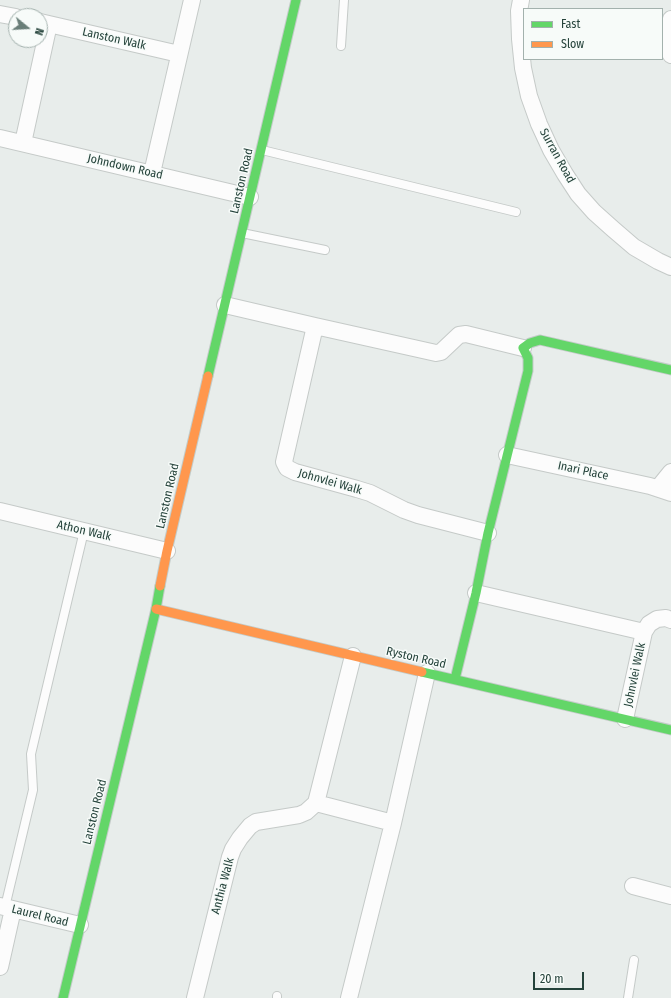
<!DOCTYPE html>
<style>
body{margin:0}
#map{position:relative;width:671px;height:998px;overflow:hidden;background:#e8edeb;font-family:"Fira Sans Condensed",sans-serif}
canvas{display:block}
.legend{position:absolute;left:523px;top:8px;width:140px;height:52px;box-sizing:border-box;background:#f7fbf9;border:1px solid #a3b1ad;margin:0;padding:5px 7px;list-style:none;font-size:12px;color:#24423a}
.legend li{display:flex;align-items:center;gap:8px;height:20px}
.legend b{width:20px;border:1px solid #a3b1ad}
.north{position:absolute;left:8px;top:8px;width:40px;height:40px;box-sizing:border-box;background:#f7fbf9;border:1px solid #a3b1ad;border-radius:50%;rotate:108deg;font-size:11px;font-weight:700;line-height:16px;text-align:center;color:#24423a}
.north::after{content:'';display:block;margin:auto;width:14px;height:18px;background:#697e78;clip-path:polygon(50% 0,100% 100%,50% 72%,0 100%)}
.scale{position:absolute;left:533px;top:972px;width:51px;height:18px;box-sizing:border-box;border:2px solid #24423a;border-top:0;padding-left:5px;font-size:12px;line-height:14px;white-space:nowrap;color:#24423a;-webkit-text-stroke:3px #f7fbf9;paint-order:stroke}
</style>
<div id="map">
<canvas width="671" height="998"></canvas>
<ul class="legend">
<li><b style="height:5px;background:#63d668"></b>Fast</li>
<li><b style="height:5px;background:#ff974d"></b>Slow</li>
</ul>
<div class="north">N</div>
<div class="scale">20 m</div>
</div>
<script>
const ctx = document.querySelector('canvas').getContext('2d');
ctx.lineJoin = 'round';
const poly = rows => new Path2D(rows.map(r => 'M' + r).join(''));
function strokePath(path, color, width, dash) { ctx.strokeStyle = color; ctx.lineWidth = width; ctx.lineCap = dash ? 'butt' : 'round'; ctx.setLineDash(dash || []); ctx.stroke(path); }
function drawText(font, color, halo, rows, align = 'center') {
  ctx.font = font + ' "Fira Sans Condensed",sans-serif'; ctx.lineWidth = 3; ctx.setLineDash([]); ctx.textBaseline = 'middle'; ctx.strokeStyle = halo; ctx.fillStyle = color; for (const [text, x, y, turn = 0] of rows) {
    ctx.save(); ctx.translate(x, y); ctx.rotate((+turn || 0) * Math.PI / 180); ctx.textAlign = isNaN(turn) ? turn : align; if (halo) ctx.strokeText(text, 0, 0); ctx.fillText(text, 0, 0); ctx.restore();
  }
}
const lane = poly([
 [341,46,344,0],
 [262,150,516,212],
 [242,233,325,250],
 [5,907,33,790,31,754,84,531],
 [277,998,277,996],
 [628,998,634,960]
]);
const street = poly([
 [521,0,519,11,520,39,523,68,529,96,539,124,551,150,565,174,578,194,594,212,613,229,634,247,658,261,671,267],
 [0,14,16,17],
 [671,19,666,46,671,55],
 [40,22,179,54],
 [0,138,250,197],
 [23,143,49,24],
 [152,173,192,0],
 [225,305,315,326,436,353,441,352,459,335,466,334,523,348],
 [315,326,284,462,287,468,295,472,357,489,370,493,404,510,418,515,488,533],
 [507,455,650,486,671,493],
 [658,488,671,472],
 [0,511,167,551],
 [476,593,644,632],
 [625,719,644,632,649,624,657,619,666,618,671,620],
 [316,803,393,823],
 [633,886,671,896],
 [0,906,80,925],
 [0,967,13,909],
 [195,998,230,857,233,849,240,838,250,826,256,822,299,815,306,812,316,803,353,656],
 [349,998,393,823,427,673]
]);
const fast = poly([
 [208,376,296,0],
 [422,672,671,730],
 [455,679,476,593,488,533,528,371,528,358,523,348,530,343,540,340,671,370],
 [63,998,156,609,160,586]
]);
const slow = poly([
 [160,586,167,551,208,376],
 [156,609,422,672]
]);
const streetNames = [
 ["Lanston Walk",114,39,13],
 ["Surran Road",557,156,61],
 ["Johndown Road",125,167,13],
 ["Lanston Road",242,181,-77],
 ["Inari Place",583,471,12],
 ["Johnvlei Walk",330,482,16],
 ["Lanston Road",168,496,-77],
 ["Athon Walk",84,531,13],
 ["Ryston Road",416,658,13],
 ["Johnvlei Walk",635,675,-78],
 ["Lanston Road",95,812,-76],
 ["Anthia Walk",223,886,-75],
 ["Laurel Road",40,916,14]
];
strokePath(lane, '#c5cac8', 10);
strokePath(street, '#c5cac8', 18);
strokePath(fast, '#c3cbc8', 11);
strokePath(slow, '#c3cbc8', 11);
strokePath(lane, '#fcfcfc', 8);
strokePath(street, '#fcfcfc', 16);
strokePath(fast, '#63d668', 9);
strokePath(slow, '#ff974d', 9);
drawText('12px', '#24423a', '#f7fbf9', streetNames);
</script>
